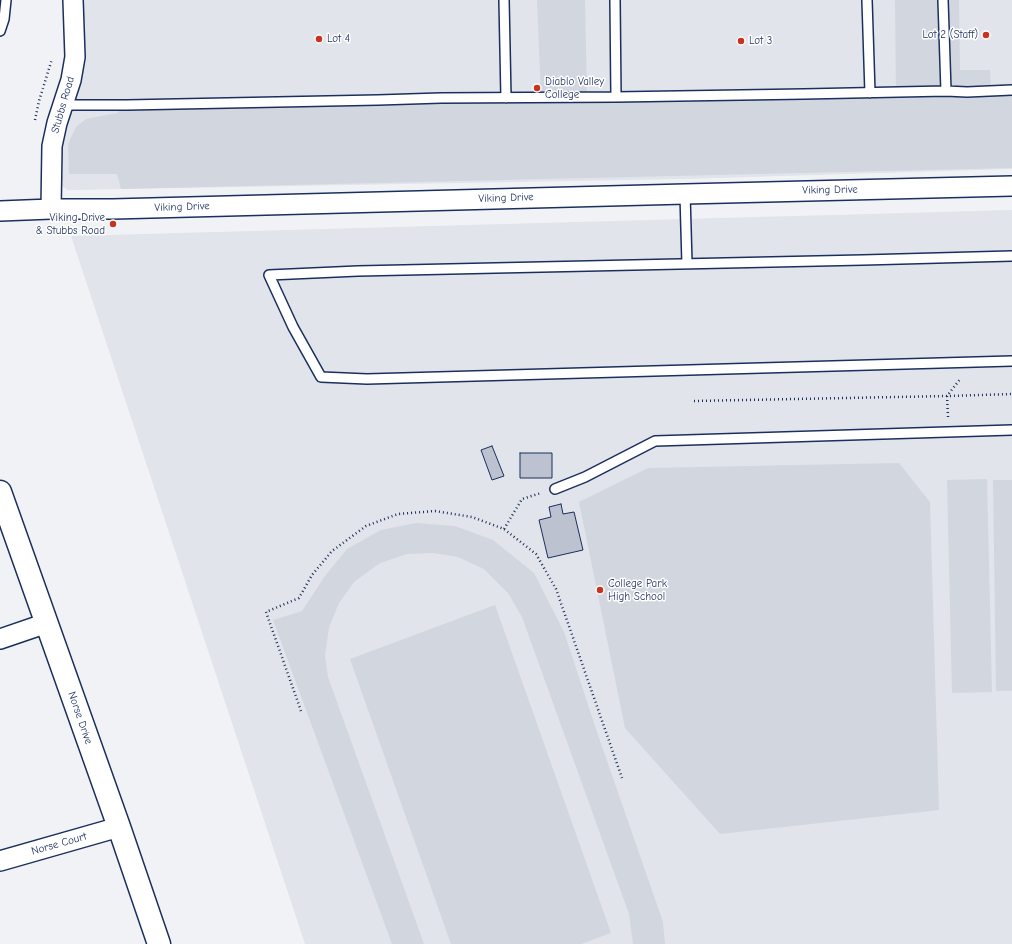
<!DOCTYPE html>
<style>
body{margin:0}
canvas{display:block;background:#f1f2f5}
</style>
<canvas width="1012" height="944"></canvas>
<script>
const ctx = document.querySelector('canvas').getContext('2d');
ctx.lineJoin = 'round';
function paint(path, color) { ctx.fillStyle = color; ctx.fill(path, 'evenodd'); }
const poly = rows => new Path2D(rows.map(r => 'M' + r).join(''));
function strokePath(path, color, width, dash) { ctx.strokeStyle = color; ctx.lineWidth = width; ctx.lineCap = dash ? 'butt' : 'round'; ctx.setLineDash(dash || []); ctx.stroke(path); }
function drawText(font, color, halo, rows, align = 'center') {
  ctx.font = font + ' "Comic Neue",sans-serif'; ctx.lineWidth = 3; ctx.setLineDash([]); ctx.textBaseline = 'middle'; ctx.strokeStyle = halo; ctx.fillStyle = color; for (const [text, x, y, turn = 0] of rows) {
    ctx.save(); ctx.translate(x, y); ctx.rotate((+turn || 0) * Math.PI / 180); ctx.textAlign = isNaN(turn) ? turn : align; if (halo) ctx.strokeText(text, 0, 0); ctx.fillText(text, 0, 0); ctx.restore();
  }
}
const built = poly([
 [70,0,1012,0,1012,169,684,179,68,190,51,180,68,74],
 [1012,210,1012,944,305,944,71,236]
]);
const green = poly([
 [537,0,585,0,587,96,896,92,895,0,959,0,960,70,990,70,991,90,1012,90,1012,168,121,189,117,174,69,174,68,144,76,127,86,119,117,113,127,105,541,97],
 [899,463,930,502,939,810,720,834,625,728,579,502,648,468],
 [987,479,992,692,952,693,947,480],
 [993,480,1012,480,1012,691,996,691],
 [416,523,455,526,493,540,534,573,564,632,597,732,663,922,665,944,633,944,629,914,522,617,508,593,484,569,458,557,433,553,407,554,380,563,354,582,339,603,329,627,325,655,328,677,424,944,392,944,273,620,302,611,325,576,347,549,381,530],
 [495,605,611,933,581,944,451,944,350,659]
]);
const building = poly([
 [492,446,504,476,492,480,481,450,492,446],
 [520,453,552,453,552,478,520,478,520,453],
 [561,504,563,514,574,512,583,550,548,558,539,520,551,517,549,507,561,504]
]);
const path = poly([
 [35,120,39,101,52,59],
 [694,401,947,396,1012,394],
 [948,417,947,396,961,378],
 [504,529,522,499,541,493],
 [301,711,266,612,299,598,312,575,332,551,366,526,398,514,435,511,472,517,504,529,536,554,556,589,622,778]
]);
const service = poly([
 [504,0,506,98],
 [615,0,616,97],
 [867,0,870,93],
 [943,0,946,91],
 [0,31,4,19,6,0],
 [63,105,127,105,378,100,441,98,616,97,804,94,946,91,967,92,1012,90],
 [685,194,687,264],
 [1012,256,863,260,358,271,269,275,293,327,321,377,367,379,1012,361],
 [555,489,585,477,655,441,1012,430]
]);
const minor = poly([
 [51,209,52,146,57,123,71,80,75,57,73,0],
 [0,211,51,209,113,209,685,194,1012,186],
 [0,639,47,623],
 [0,861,119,827]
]);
const tertiary = poly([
 [0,492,119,827,159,944]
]);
const markers = [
 [986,35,4,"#c8321e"],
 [319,39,4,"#c8321e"],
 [741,41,4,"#c8321e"],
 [537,88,4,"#c8321e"],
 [113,224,4,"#c8321e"],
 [600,590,4,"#c8321e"]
];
const poiNames = [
 ["Lot 2 (Staff)",978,35,"right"],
 ["Lot 4",327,39],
 ["Lot 3",749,41],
 ["Diablo Valley",545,82],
 ["College",545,95],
 ["Viking Drive",105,218,"right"],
 ["& Stubbs Road",105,231,"right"],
 ["College Park",608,584],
 ["High School",608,597]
];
const streetNames = [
 ["Stubbs Road",63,105,-74],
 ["Viking Drive",830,190,-1],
 ["Viking Drive",506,198,-2],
 ["Viking Drive",182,207,-2],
 ["Norse Drive",80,718,71],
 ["Norse Court",59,844,-16]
];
paint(built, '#e1e4ea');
paint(green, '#d2d6df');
paint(building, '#bcc2d0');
strokePath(building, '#1b2f5e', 1);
strokePath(service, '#1b2f5e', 12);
strokePath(minor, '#1b2f5e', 22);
strokePath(tertiary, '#1b2f5e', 25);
strokePath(path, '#1b2f5e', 2.5, [1, 3]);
strokePath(service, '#fff', 9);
strokePath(minor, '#fff', 19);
strokePath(tertiary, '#fff', 22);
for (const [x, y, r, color] of markers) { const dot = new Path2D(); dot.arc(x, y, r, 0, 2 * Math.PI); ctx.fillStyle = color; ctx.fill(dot); strokePath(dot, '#fff', 1.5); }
drawText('11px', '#1b2f5e', '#fff', poiNames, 'left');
drawText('11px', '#1b2f5e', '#fff', streetNames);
</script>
